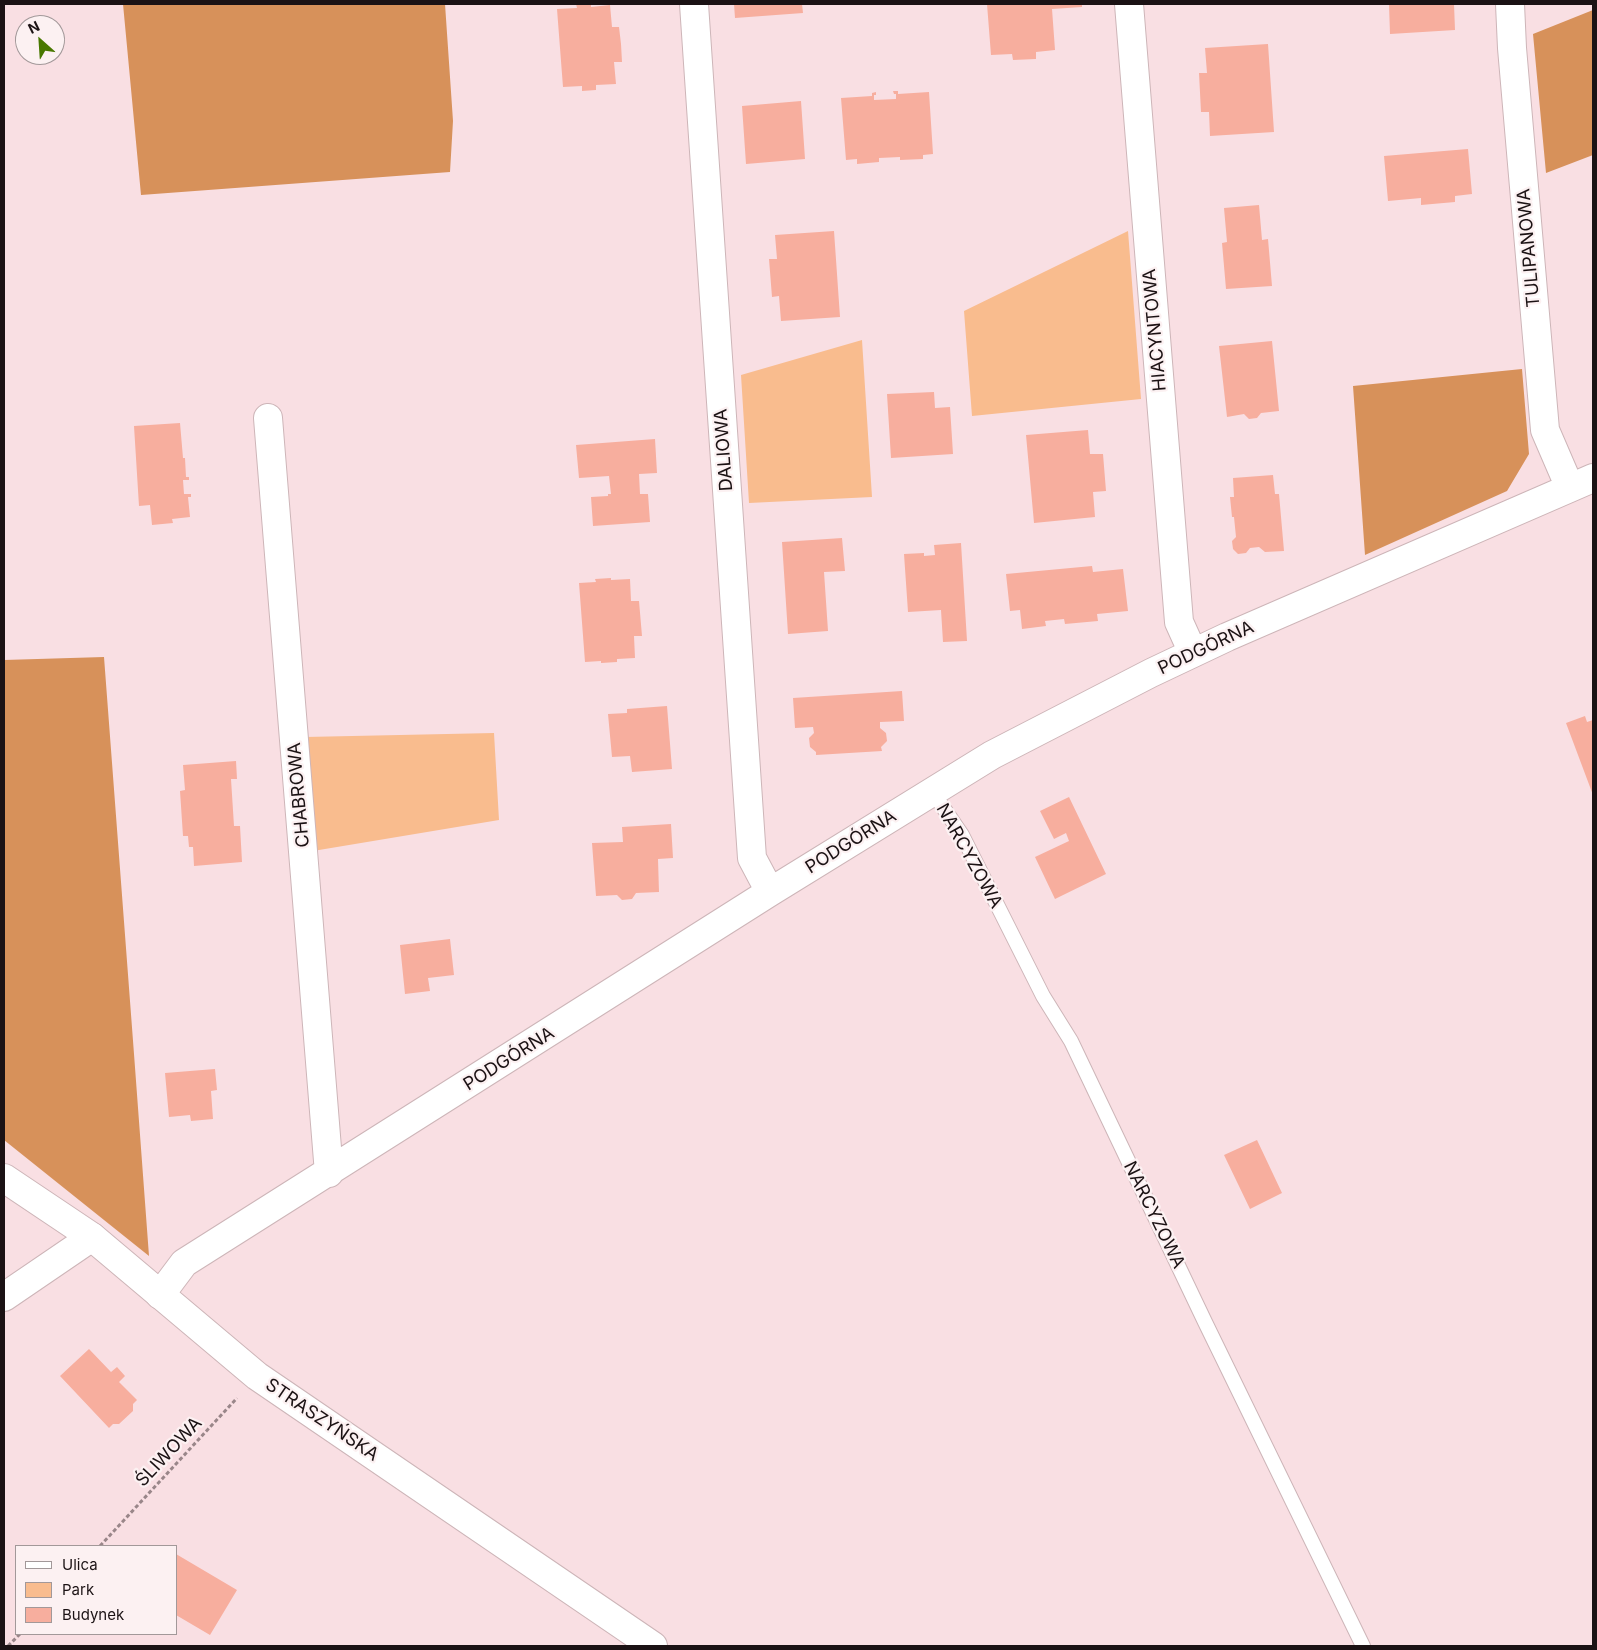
<!DOCTYPE html>
<meta charset="utf-8">
<style>
body{margin:0}
#map{position:relative;width:1597px;height:1650px;overflow:hidden;background:#f9dfe3;font-family:Inter,sans-serif}
canvas{display:block}
.frame{position:absolute;inset:0;border:5px solid #1b1214;pointer-events:none}
.legend{position:absolute;left:15px;top:1545px;width:162px;height:90px;box-sizing:border-box;background:#fcf1f2;border:1px solid #a29899;margin:0;padding:6px 9px;list-style:none;font-size:15px;color:#1b1214}
.legend li{display:flex;align-items:center;gap:10px;height:25px}
.legend b{width:25px;border:1px solid #a29899}
.north{position:absolute;left:15px;top:15px;width:50px;height:50px;box-sizing:border-box;background:#fcf1f2;border:1px solid #a29899;border-radius:50%;rotate:334deg;font-size:14px;font-weight:700;line-height:20px;text-align:center;color:#1b1214}
.north::after{content:'';display:block;margin:auto;width:18px;height:22px;background:#487800;clip-path:polygon(50% 0,100% 100%,50% 72%,0 100%)}
</style>
<div id="map">
<canvas width="1597" height="1650"></canvas>
<div class="frame"></div>
<ul class="legend">
<li><b style="height:6px;background:#fff"></b>Ulica</li>
<li><b style="height:14px;background:#f9bc8e"></b>Park</li>
<li><b style="height:14px;background:#f7ae9e"></b>Budynek</li>
</ul>
<div class="north">N</div>
</div>
<script>
const ctx = document.querySelector('canvas').getContext('2d');
ctx.lineJoin = 'round';
function paint(path, color) { ctx.fillStyle = color; ctx.fill(path, 'evenodd'); }
const poly = rows => new Path2D(rows.map(r => 'M' + r).join(''));
function strokePath(path, color, width, dash) { ctx.strokeStyle = color; ctx.lineWidth = width; ctx.lineCap = dash ? 'butt' : 'round'; ctx.setLineDash(dash || []); ctx.stroke(path); }
function drawText(font, color, halo, rows, align = 'center') {
  ctx.font = font + ' Inter,sans-serif'; ctx.lineWidth = 4.5; ctx.setLineDash([]); ctx.textBaseline = 'middle'; ctx.strokeStyle = halo; ctx.fillStyle = color; for (const [text, x, y, turn = 0] of rows) {
    ctx.save(); ctx.translate(x, y); ctx.rotate((+turn || 0) * Math.PI / 180); ctx.textAlign = isNaN(turn) ? turn : align; if (halo) ctx.strokeText(text, 0, 0); ctx.fillText(text, 0, 0); ctx.restore();
  }
}
const green = poly([
 [1128,231,1141,399,972,416,964,311],
 [862,340,872,497,749,503,741,375],
 [494,733,499,820,313,851,305,737]
]);
const forest = poly([
 [123,4,445,4,453,121,450,172,141,195],
 [1593,10,1593,155,1546,173,1533,34],
 [1522,369,1529,454,1507,491,1365,555,1353,386],
 [104,657,134,1054,149,1256,4,1140,4,660]
]);
const building = poly([
 [576,4,591,4,591,7,610,5,612,27,619,27,621,44,622,62,614,62,616,84,596,85,596,90,582,91,582,86,563,87,557,9,577,8],
 [734,4,802,4,803,13,735,18],
 [987,4,1082,4,1082,7,1052,9,1055,50,1036,52,1036,59,1013,60,1012,54,991,55],
 [1389,4,1454,4,1455,30,1390,34],
 [1268,44,1274,132,1210,136,1209,112,1201,112,1199,73,1207,73,1205,48],
 [893,91,898,91,898,94,929,92,933,154,923,155,923,159,900,160,900,157,879,158,879,162,857,164,857,159,846,160,841,98,872,96,872,93,876,92,876,95,874,95,874,100,896,99,896,94,894,94],
 [801,101,805,159,746,164,742,106],
 [1468,149,1472,194,1455,196,1455,202,1421,205,1421,198,1388,201,1384,156],
 [1259,205,1262,240,1268,239,1272,286,1226,289,1222,243,1227,242,1224,208],
 [834,231,840,317,781,321,779,296,772,297,769,259,777,259,775,235],
 [1272,341,1279,411,1261,413,1257,418,1249,419,1244,414,1227,417,1219,346],
 [934,392,935,408,950,407,953,454,891,458,887,394],
 [180,423,183,458,185,458,186,477,189,477,189,480,183,480,184,494,191,494,191,497,188,497,190,517,172,519,173,523,152,525,150,505,139,506,134,426],
 [1088,430,1090,454,1103,454,1106,491,1093,492,1095,517,1034,523,1026,435],
 [655,439,657,473,639,474,640,494,648,494,650,522,593,526,591,497,608,496,608,494,611,494,609,476,579,478,576,445],
 [1273,475,1275,494,1279,494,1284,551,1265,552,1259,547,1250,548,1246,553,1238,554,1233,549,1232,541,1236,537,1234,517,1232,517,1230,497,1234,497,1233,478],
 [842,538,845,571,824,572,828,631,788,634,782,542],
 [961,543,967,641,943,642,941,610,908,612,904,554,924,553,924,556,935,555,934,545],
 [1092,566,1093,572,1123,569,1128,611,1097,614,1098,621,1065,624,1064,619,1045,621,1046,626,1022,629,1020,610,1010,611,1006,574],
 [611,578,611,580,630,579,631,601,639,601,642,636,634,636,635,658,617,659,617,662,601,663,601,661,585,662,579,583,596,582,595,579],
 [902,691,904,721,880,722,880,728,886,733,887,741,881,747,882,751,816,755,816,752,810,747,809,738,814,733,813,727,795,728,793,698],
 [667,706,672,769,632,772,630,756,612,757,608,714,627,713,627,709],
 [1585,716,1587,722,1593,720,1593,795,1566,723],
 [236,761,237,779,231,779,234,826,240,826,242,862,194,866,193,847,189,847,188,836,183,836,180,791,185,790,183,765],
 [1069,797,1106,874,1055,899,1035,857,1069,841,1066,833,1054,839,1040,811],
 [671,824,673,858,658,859,659,892,636,893,632,899,622,900,617,895,596,896,592,843,623,842,622,827],
 [450,939,454,975,428,978,430,991,405,994,400,945],
 [215,1069,217,1090,211,1091,213,1119,191,1121,190,1115,169,1117,165,1073],
 [1257,1140,1282,1193,1250,1209,1224,1155],
 [89,1349,111,1372,117,1367,125,1376,119,1382,137,1400,133,1404,133,1411,119,1424,113,1424,109,1428,60,1376],
 [176,1554,237,1590,210,1635,176,1615]
]);
const path = poly([
 [100,1546,237,1398],
 [8,1646,20,1634]
]);
const service = poly([
 [932,791,962,835,1043,996,1071,1041,1205,1322,1363,1646]
]);
const minor = poly([
 [694,4,752,858,770,892],
 [1129,4,1179,622,1193,653],
 [1510,4,1512,48,1545,430,1570,488],
 [268,418,329,1173],
 [160,1295,184,1263,770,892,992,755,1151,673,1227,637,1593,478],
 [4,1297,92,1237]
]);
const tertiary = poly([
 [4,1178,92,1237,257,1376,653,1646]
]);
const streetNames = [
 ["TULIPANOWA",1529,248,-95],
 ["HIACYNTOWA",1155,330,-95],
 ["DALIOWA",724,450,-94],
 ["PODGÓRNA",1206,648,-25],
 ["CHABROWA",299,795,-95],
 ["PODGÓRNA",851,842,-32],
 ["NARCYZOWA",969,856,61],
 ["PODGÓRNA",509,1059,-32],
 ["NARCYZOWA",1154,1215,64],
 ["STRASZYŃSKA",322,1420,34],
 ["ŚLIWOWA",169,1452,-47]
];
paint(green, '#f9bc8e');
paint(forest, '#d7915a');
paint(building, '#f7ae9e');
strokePath(service, '#cdb5b8', 16);
strokePath(minor, '#cdb5b8', 30);
strokePath(tertiary, '#cdb5b8', 30);
strokePath(path, '#998689', 3, [4, 2.5]);
strokePath(service, '#fff', 14);
strokePath(minor, '#fff', 28);
strokePath(tertiary, '#fff', 28);
drawText('18px', '#1b1214', '#fcf1f2', streetNames);
</script>
